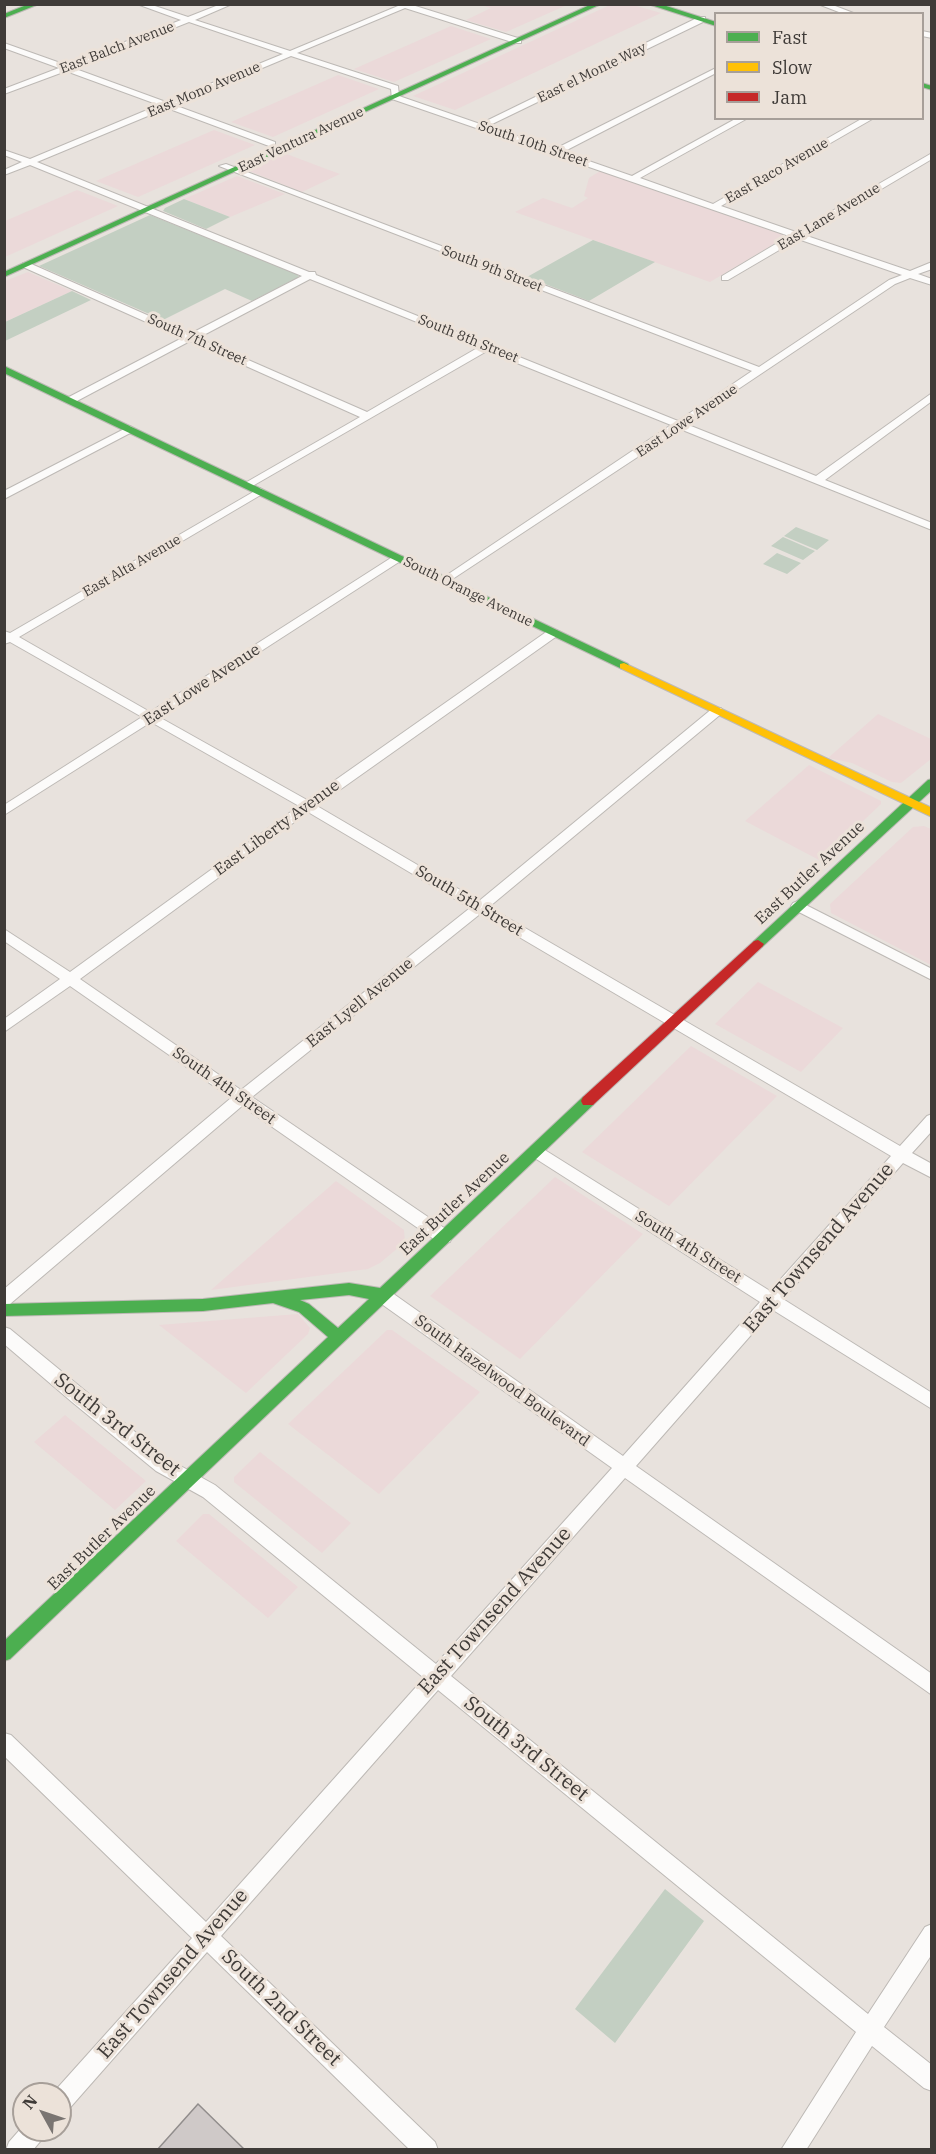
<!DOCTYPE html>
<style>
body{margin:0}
#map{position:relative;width:936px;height:2154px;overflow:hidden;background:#e8e2dd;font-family:"IBM Plex Serif",serif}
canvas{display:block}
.frame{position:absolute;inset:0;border:6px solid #3f3b38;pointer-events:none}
.legend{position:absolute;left:714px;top:12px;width:210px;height:108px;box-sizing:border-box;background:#ece2d9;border:2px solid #a79f99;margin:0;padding:8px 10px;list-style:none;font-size:18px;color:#3f3b38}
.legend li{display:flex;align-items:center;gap:12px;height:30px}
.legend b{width:30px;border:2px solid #a79f99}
.north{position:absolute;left:12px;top:2082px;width:60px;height:60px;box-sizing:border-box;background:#ece2d9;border:2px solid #a79f99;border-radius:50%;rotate:310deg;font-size:16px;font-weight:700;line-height:24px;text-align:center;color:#3f3b38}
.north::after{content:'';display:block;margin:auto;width:21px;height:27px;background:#7a7572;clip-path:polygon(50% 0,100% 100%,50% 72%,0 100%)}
</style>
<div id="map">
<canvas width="936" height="2154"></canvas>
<div class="frame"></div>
<ul class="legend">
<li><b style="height:8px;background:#4caf50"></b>Fast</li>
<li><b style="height:8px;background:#ffc107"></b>Slow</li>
<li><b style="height:8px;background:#c62828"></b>Jam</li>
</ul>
<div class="north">N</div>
</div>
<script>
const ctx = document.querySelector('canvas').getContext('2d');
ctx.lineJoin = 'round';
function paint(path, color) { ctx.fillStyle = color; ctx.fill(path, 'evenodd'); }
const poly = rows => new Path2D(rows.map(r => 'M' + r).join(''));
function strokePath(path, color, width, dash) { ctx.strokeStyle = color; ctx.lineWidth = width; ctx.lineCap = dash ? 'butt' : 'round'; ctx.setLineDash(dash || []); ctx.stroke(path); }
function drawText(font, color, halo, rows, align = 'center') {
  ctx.font = font + ' "IBM Plex Serif",serif'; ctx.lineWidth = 6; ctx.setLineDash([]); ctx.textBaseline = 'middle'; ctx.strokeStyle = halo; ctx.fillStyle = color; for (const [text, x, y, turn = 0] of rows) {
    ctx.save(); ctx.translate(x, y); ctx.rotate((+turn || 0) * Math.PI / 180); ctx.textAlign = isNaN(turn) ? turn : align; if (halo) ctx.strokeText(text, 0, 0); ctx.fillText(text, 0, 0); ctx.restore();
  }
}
const commercial = poly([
 [612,4,633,5,661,13,455,110,413,96],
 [480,5,567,4,567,5,506,32,466,20,491,8],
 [451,26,491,39,394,82,354,69],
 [338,75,379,89,273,137,231,122],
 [214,130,255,145,138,197,96,181],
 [284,153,321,167,340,174,302,192,249,171],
 [600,171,784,235,784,238,710,282,515,212,543,198,572,208,588,198,584,196,589,178],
 [237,176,285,194,230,217,184,199],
 [77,190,118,206,5,257,5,221],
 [28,272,72,291,5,322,5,281],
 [878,714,931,739,931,759,901,783,892,782,852,763,828,758],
 [809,765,881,801,881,804,821,861,745,821],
 [924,826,931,829,931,965,831,913,830,904,913,827],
 [758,982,843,1028,801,1072,715,1024],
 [691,1046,777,1096,669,1206,582,1152],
 [555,1177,643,1234,520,1359,430,1296],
 [336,1181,404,1230,405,1242,380,1263,368,1269,211,1290],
 [298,1314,310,1328,308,1334,246,1393,159,1325],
 [387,1330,392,1330,480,1392,379,1494,288,1424],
 [65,1415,146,1481,115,1510,34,1442],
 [260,1452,351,1523,322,1553,234,1482,234,1477],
 [203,1514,209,1514,298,1587,268,1618,176,1541]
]);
const green = poly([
 [184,199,230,217,206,229,163,211,165,208],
 [150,215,297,274,299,277,252,301,225,289,163,320,39,266],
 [593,240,655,262,589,301,527,277],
 [72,291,91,300,5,341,5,322],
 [796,527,829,540,817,550,784,536],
 [783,537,815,551,803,560,771,546],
 [777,553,801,563,787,574,763,564],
 [665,1889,704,1921,615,2043,575,2009]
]);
const building = poly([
 [198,2104,245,2150,157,2150,198,2104]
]);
const street = poly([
 [137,4,149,4,188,17,221,4,232,4,195,20,290,51,398,6,397,4,409,4,521,39,521,43,515,43,405,8,297,53,398,86,399,96,480,124,699,17,705,17,705,21,488,126,555,149,716,68,716,73,563,152,632,176,737,118,748,118,640,178,713,204,863,118,874,118,721,206,796,232,932,153,932,159,804,235,910,271,932,262,932,269,918,274,932,279,932,285,910,278,895,284,686,424,816,476,932,393,932,401,825,480,932,523,932,530,680,429,445,584,439,581,441,579,671,425,487,351,249,488,245,487,245,483,360,417,190,341,75,402,67,402,67,398,182,338,23,267,23,263,29,263,190,334,302,276,30,165,4,175,4,170,22,162,4,155,4,150,30,159,159,105,66,71,4,94,4,89,59,68,4,48,4,43,66,65,181,20,137,4],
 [189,22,283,54,166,102,73,68,189,22],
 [291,56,391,89,392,99,789,236,722,276,722,280,728,280,798,239,902,275,889,280,759,367,226,164,219,166,752,371,678,421,316,275,315,272,309,272,37,162,167,108,269,146,275,146,275,142,174,105,291,56],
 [310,279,479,347,367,412,198,338,310,279],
 [818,4,830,4,856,14,844,14,818,4],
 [922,31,932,33,932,38,922,36,922,31],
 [130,426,135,429,134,431,4,499,4,491,130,426],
 [260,488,265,491,264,493,19,637,150,712,394,556,402,556,402,560,159,717,307,800,549,630,557,630,557,636,317,806,479,901,713,708,721,708,723,711,721,714,489,907,900,1146,927,1116,932,1114,932,1131,912,1153,932,1164,932,1178,903,1163,783,1299,932,1393,932,1409,773,1310,636,1466,932,1674,932,1695,625,1478,451,1676,868,2014,925,1927,932,1924,932,1954,884,2027,932,2065,932,2091,924,2088,872,2046,806,2150,781,2150,856,2032,438,1690,221,1936,435,2142,438,2150,410,2150,207,1952,68,2110,60,2113,60,2094,52,2094,192,1938,4,1756,4,1733,11,1735,206,1922,424,1678,203,1497,156,1471,72,1402,4,1344,4,1327,10,1329,168,1459,215,1485,436,1664,612,1468,376,1300,374,1295,376,1290,382,1288,388,1290,623,1456,760,1302,530,1155,527,1151,530,1147,540,1147,770,1291,891,1156,480,914,252,1097,450,1232,452,1237,450,1242,444,1243,438,1242,242,1106,10,1304,4,1306,4,1289,231,1098,70,986,4,1032,4,1019,60,979,4,941,4,929,70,972,299,806,151,722,4,815,4,805,142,717,10,642,4,644,4,631,10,633,260,488],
 [308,812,470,908,241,1090,80,979,308,812],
 [798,901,932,969,932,980,793,909,791,906,793,903,798,901],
 [24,2125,24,2130,46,2130,43,2138,33,2150,6,2150,9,2142,24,2125]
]);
const fast = poly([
 [29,4,39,4,4,18,4,14,29,4],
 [592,4,601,4,4,277,4,272,592,4],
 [648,4,660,4,716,22,716,26,648,4],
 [922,83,932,86,932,90,922,87,922,83],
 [4,366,628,664,629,666,624,669,620,668,4,373,4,366],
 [932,779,932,790,762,947,754,947,752,944,754,941,928,780,932,779],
 [588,1096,593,1097,595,1101,593,1105,10,1659,4,1661,4,1641,328,1337,299,1312,273,1303,203,1311,4,1316,4,1304,203,1299,349,1283,380,1288,583,1097,588,1096],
 [349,1295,369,1299,338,1328,309,1304,300,1300,349,1295]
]);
const slow = poly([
 [624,663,932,808,932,817,620,668,620,664,624,663]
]);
const jam = poly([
 [758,940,764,944,762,947,593,1105,583,1105,581,1101,583,1097,754,941,758,940]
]);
const farStreetnames = [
 ["East Balch Avenue",117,48,-21],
 ["East el Monte Way",592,73,-26],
 ["East Mono Avenue",204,90,-23],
 ["East Ventura Avenue",301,140,-25],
 ["South 10th Street",533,144,19],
 ["East Raco Avenue",777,171,-30],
 ["East Lane Avenue",829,217,-31],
 ["South 9th Street",492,269,21],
 ["South 8th Street",468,339,22],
 ["South 7th Street",197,340,24],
 ["East Lowe Avenue",687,421,-34],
 ["East Alta Avenue",132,566,-30],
 ["South Orange Avenue",468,592,26]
];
const streetNames = [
 ["East Lowe Avenue",202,685,-33],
 ["East Liberty Avenue",277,828,-36],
 ["East Butler Avenue",810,873,-43],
 ["South 5th Street",469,901,31],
 ["East Lyell Avenue",360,1003,-39],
 ["South 4th Street",224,1086,35],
 ["East Butler Avenue",455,1204,-43],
 ["South 4th Street",688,1247,32],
 ["South Hazelwood Boulevard",502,1381,36],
 ["East Butler Avenue",102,1538,-44]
];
const nearStreetnames = [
 ["East Townsend Avenue",819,1248,-49],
 ["South 3rd Street",117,1425,38],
 ["East Townsend Avenue",495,1611,-48],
 ["South 3rd Street",526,1749,39],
 ["East Townsend Avenue",173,1974,-49],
 ["South 2nd Street",281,2008,44]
];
paint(commercial, '#ebd9d9');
paint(green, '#c3cfc2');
paint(building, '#cfc9c8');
strokePath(building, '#918d8c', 1.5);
strokePath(street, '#bdb9b5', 2);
strokePath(fast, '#bdb9b5', 2);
strokePath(slow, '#bdb9b5', 2);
strokePath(jam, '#bdb9b5', 2);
paint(street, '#fcfbfa');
paint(fast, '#4caf50');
paint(slow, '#ffc107');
paint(jam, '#c62828');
drawText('14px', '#3f3b38', '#ece2d9', farStreetnames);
drawText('16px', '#3f3b38', '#ece2d9', streetNames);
drawText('20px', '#3f3b38', '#ece2d9', nearStreetnames);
</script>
